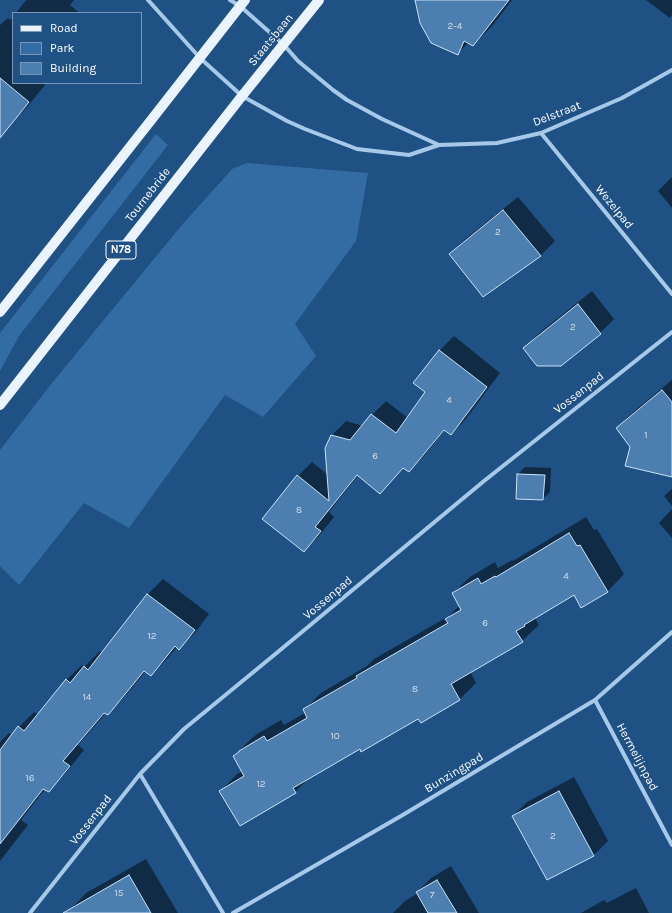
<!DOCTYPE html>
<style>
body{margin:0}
#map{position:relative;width:672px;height:913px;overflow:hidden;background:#1f5184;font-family:Karla,sans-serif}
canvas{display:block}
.legend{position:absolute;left:12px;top:12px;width:130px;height:72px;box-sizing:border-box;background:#1f5184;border:1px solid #7997b5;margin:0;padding:5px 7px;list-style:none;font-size:12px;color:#fff}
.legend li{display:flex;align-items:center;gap:8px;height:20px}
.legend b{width:20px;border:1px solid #7997b5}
</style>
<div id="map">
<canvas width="672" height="913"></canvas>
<ul class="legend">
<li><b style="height:5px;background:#eaf3fe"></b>Road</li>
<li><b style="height:11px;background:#336ca2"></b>Park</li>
<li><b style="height:11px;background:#4c7eaf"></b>Building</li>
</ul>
</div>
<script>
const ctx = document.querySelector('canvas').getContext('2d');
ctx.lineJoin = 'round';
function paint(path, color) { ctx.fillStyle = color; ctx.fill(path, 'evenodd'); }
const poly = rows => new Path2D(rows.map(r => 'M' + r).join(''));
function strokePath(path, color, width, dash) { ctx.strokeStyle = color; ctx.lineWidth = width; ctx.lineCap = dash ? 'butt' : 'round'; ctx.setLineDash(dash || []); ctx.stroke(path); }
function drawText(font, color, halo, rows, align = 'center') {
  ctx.font = font + ' Karla,sans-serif'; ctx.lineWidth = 3.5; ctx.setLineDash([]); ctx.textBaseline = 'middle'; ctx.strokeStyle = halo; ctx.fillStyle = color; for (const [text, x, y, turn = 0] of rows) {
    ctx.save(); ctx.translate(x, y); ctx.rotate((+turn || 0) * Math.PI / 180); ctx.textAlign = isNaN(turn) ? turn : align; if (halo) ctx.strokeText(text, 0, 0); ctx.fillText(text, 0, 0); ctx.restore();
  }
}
const green = poly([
 [156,134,168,145,19,336,0,371,0,333],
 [247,163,368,173,356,241,295,324,316,356,263,417,225,395,129,528,84,503,19,585,0,566,0,450,52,383,181,226,232,169]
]);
const shadow = poly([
 [26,0,74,0,70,5,80,13,16,13],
 [419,0,512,0,493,25,473,45,469,42,458,53],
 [646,0,672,0,672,15,670,18],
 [13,17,13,83,43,83,45,85,27,107,10,124,0,115,0,25,8,18,10,20],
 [672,177,672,208,658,191],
 [518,197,555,241,541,255,450,254,464,240],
 [592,291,614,319,600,333,561,365,524,349,538,334],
 [454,336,500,373,465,420,451,434,445,430,423,457,409,471,404,467,380,492,358,475,329,512,334,517,318,537,304,551,298,476,312,462,328,475,326,448,332,435,346,421,363,426,372,415,386,401,408,418,427,392,415,383,440,350],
 [672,380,672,476,631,447,617,428,631,414],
 [525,467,551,468,550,492,543,499,517,498,518,474],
 [672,489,672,506,664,496],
 [672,509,672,538,659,523],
 [586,517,594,530,597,529,624,574,608,591,582,607,574,594,535,618,539,625,522,641,470,671,476,683,459,700,418,718,360,748,311,776,295,792,240,824,221,791,237,774,243,771,234,756,251,739,257,734,281,720,284,725,305,713,304,710,321,693,367,666,374,659,449,616,460,605,453,593,470,577,495,562,498,568,512,560,513,561],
 [163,579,209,614,195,633,179,648,177,647,167,659,151,675,146,671,123,698,108,714,106,713,78,745,84,750,64,775,48,791,45,789,21,820,28,825,0,861,0,742,9,733,12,735,19,727,34,712,38,714,66,680,82,665,84,667,100,651,102,653,148,594],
 [574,777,608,841,594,855,548,879,513,816,527,802],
 [146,859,178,913,70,913,69,911,86,893],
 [451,866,479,913,393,913,405,901,418,893,417,892,431,878],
 [636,888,649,913,581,913,604,900,607,903]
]);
const building = poly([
 [415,0,509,0,473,46,464,41,458,55,431,43,420,23,415,0],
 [0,78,29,102,0,138,0,78],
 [503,210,541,256,483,297,449,254,503,210],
 [578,304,601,334,561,366,537,366,523,348,578,304],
 [439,350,487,387,451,435,444,430,409,472,403,468,380,494,357,475,315,527,321,531,304,552,262,519,297,475,329,501,325,448,331,435,350,440,371,414,396,433,425,392,413,383,439,350],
 [662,390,672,402,672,477,625,466,630,447,616,428,662,390],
 [517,474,545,475,543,500,516,499,517,474],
 [569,533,577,546,580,545,608,592,581,608,574,595,524,625,525,626,516,631,523,642,451,684,460,700,421,723,418,719,361,752,360,749,293,788,296,793,240,826,219,791,244,776,233,756,239,752,239,751,264,736,267,741,307,718,303,709,357,678,356,676,448,623,445,619,461,610,452,593,478,578,481,584,495,576,496,577,569,533],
 [147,594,195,630,179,650,175,646,151,676,144,671,108,715,104,713,63,761,70,766,49,792,43,789,0,844,0,750,18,726,24,731,66,679,70,683,84,666,88,670,147,594],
 [559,791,594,856,547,880,512,816,559,791],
 [129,875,151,913,63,913,129,875],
 [437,880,457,913,428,913,416,892,437,880]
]);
const street = poly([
 [148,0,200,58,242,96,287,121,305,129,357,149,409,155,439,145,497,143,541,133,622,98,672,70],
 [230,0,240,6,284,45,298,61,333,90,347,100,382,119,439,145],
 [541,133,672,294],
 [595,700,672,845],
 [140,774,223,913],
 [30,913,140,774,184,729,279,651,484,481,672,332],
 [233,913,401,816,595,700,672,632]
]);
const primary = poly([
 [0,312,152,119,245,0],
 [0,405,242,96,319,0]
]);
const numberNames = [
 ["2-4",455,26],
 ["2",498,232],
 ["2",573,327],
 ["4",449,400],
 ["1",646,435],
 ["6",375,456],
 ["8",299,510],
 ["4",566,576],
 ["6",485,623],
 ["12",152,636],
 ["8",415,689],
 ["14",87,697],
 ["10",335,736],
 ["16",30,778],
 ["12",261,784],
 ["2",553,836],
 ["15",119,893],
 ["7",432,895]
];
const shields = [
 [121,250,30]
];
const shieldNames = [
 ["N78",121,250]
];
const streetNames = [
 ["Staatsbaan",271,40,-51],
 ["Delstraat",557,114,-21],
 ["Tournebride",148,195,-52],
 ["Wezelpad",614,207,51],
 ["Vossenpad",579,393,-38],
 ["Vossenpad",328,598,-40],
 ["Hermelijnpad",637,757,62],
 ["Bunzingpad",454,773,-31],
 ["Vossenpad",91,820,-52]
];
paint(green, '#336ca2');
paint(shadow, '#0007');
paint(building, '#4c7eaf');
strokePath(building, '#cbe2f7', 1);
strokePath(street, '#a7c9e9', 4);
strokePath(primary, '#eaf3fe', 10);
drawText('10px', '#d2dfeb', null, numberNames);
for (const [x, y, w] of shields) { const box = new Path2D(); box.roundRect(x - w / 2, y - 9, w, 18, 3); ctx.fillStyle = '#1f5184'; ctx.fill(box); strokePath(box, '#fff', 1); }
drawText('bold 11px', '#fff', null, shieldNames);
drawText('12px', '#fff', '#1f5184', streetNames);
</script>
